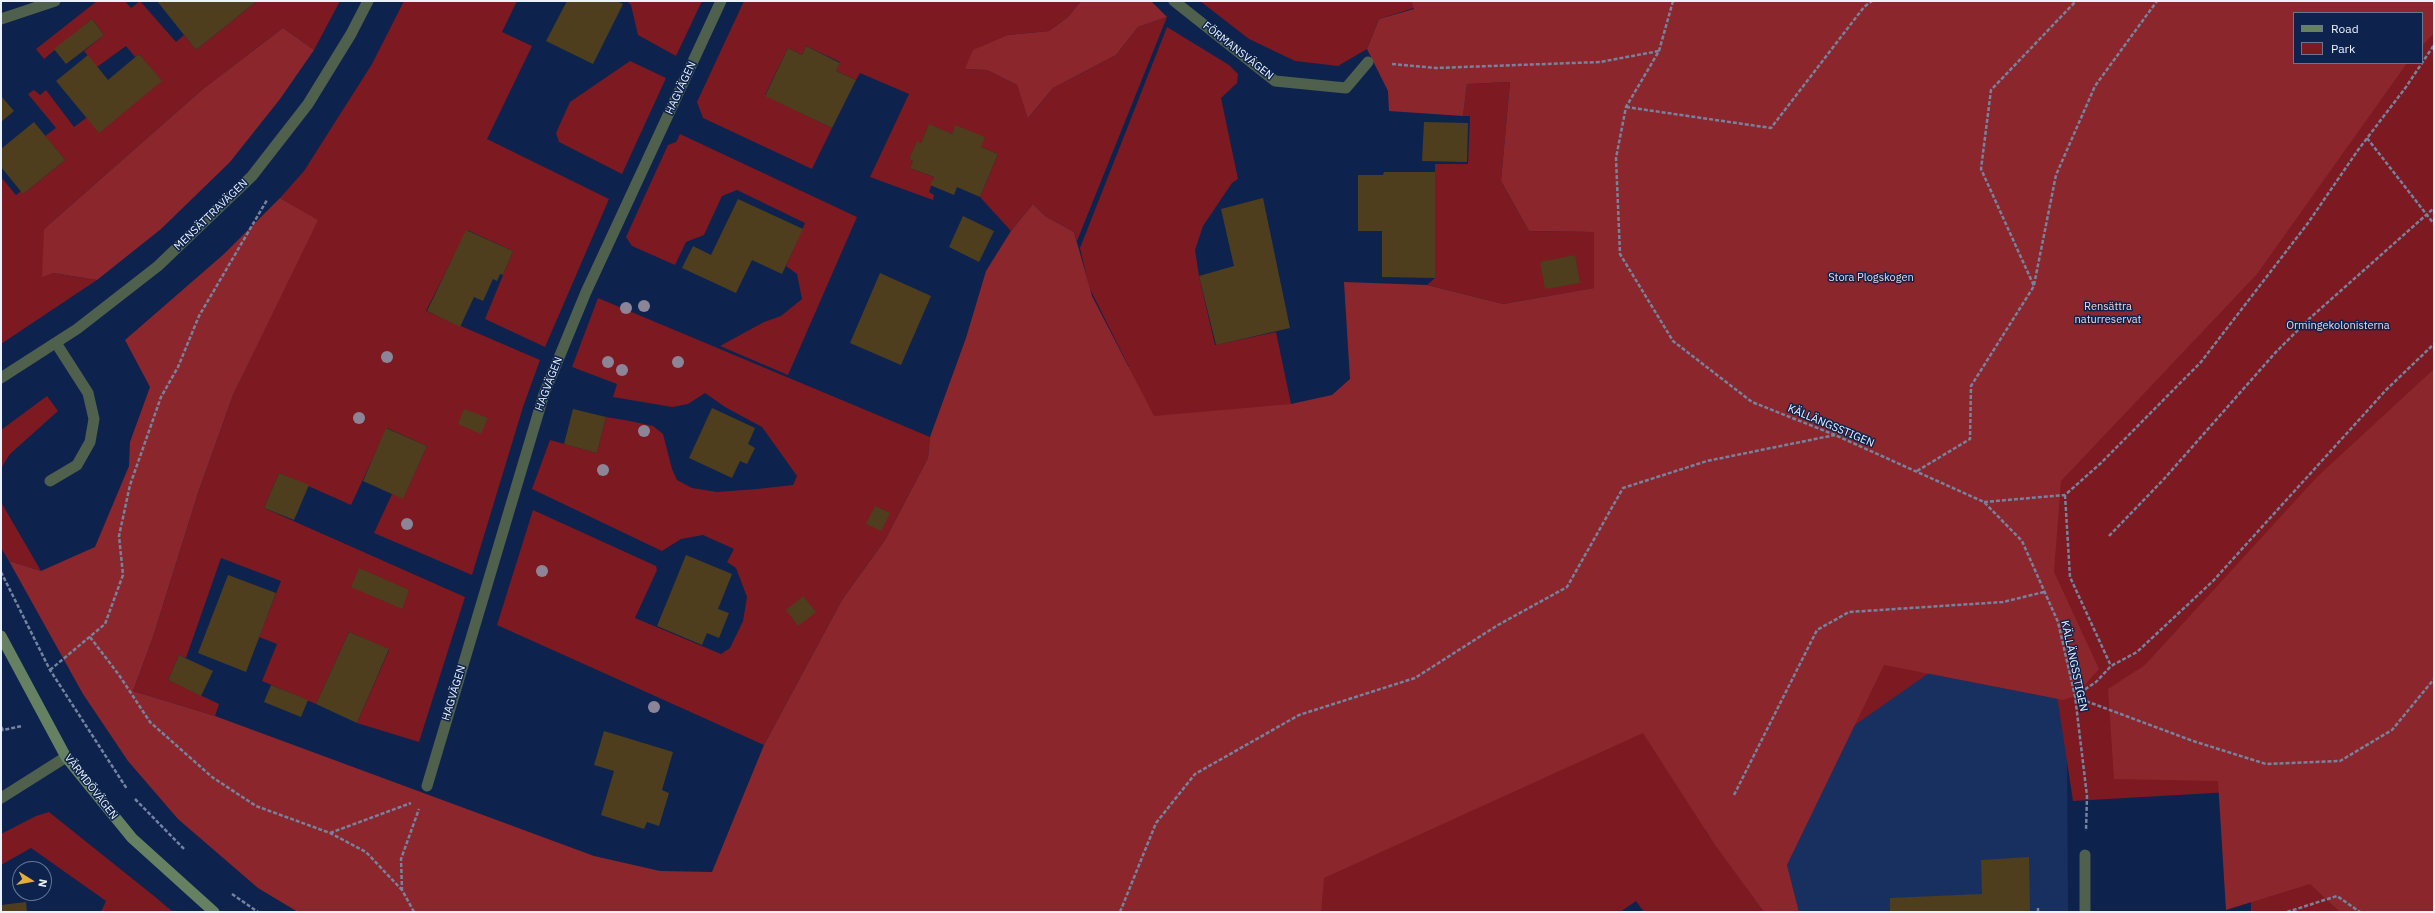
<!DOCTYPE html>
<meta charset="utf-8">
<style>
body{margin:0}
#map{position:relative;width:2435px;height:913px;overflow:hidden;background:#0d234d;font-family:"IBM Plex Sans",sans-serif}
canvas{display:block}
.frame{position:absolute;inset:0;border:2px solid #ecf2fd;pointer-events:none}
.legend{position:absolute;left:2293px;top:12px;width:130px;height:52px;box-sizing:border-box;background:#0d234d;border:1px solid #667693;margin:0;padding:5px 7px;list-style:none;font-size:12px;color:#ecf2fd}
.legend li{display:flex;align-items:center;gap:8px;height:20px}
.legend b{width:20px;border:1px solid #667693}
.north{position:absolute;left:12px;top:861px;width:40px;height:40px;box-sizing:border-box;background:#0d234d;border:1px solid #667693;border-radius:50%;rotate:101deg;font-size:11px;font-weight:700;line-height:16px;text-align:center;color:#ecf2fd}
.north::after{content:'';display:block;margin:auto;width:14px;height:18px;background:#e5ad35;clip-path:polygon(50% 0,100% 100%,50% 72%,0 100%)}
</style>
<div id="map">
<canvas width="2435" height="913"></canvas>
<div class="frame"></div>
<ul class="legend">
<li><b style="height:5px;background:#668162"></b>Road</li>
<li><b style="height:11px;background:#7c1921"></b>Park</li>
</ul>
<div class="north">N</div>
</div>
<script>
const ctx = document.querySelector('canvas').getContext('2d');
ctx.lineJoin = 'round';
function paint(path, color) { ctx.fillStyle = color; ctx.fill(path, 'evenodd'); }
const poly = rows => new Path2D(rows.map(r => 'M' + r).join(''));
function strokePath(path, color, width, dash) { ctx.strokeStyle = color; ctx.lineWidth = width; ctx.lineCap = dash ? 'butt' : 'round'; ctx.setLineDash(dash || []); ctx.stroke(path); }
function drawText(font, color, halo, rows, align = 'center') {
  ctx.font = font + ' "IBM Plex Sans",sans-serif'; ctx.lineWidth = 3; ctx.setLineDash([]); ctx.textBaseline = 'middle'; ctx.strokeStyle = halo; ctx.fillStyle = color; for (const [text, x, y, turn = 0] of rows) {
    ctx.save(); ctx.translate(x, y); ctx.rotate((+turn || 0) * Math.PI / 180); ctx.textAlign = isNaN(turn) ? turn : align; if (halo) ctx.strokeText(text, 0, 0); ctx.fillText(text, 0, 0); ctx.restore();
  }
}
const built = poly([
 [1884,665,2063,700,2067,752,2068,912,1799,912,1787,865]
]);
const green = poly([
 [97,1,125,1,131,8,140,1,176,42,184,35,196,50,257,1,340,1,314,50,283,28,203,89,44,229,53,273,97,280,1,344,1,177,16,195,21,191,23,194,65,160,45,136,56,128,28,94,34,90,40,95,46,90,74,127,86,118,161,81,139,54,135,57,126,46,97,67,84,51,104,35,92,19,44,59,36,49],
 [404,1,517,1,502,32,532,46,487,139,609,199,545,347,485,319,513,251,467,230,426,311,540,360,523,407,472,575,374,533,392,494,403,498,427,446,387,428,351,505,279,473,264,508,465,597,419,742,357,723,389,650,349,632,316,704,262,681,277,644,259,637,281,581,221,558,186,658,179,655,168,680,219,704,215,716,133,691,153,637,198,493,233,395,317,220,280,198,304,171,372,64],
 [627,1,702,1,676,56,638,35,631,5],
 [744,1,1081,1,1068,17,1049,31,1008,35,965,69,987,70,1017,85,1029,117,1053,88,1116,55,1138,27,1167,17,1077,241,1074,232,1045,216,1033,204,1011,231,980,197,998,154,981,147,955,126,952,134,929,125,921,143,917,142,909,159,913,161,910,168,934,177,929,192,934,195,933,200,870,177,909,94,860,73,856,80,836,71,840,62,806,46,802,55,788,48,765,95,832,128,812,169,703,118,697,102],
 [1200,1,1411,1,1414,8,1379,19,1367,49,1338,66,1295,61,1249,39],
 [1655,1,2434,1,2434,912,2251,912,2248,791,2073,801,2052,663,2016,612,1705,830,1764,912,1644,912,1636,901,1620,912,744,912,989,334,1129,367,1089,287,1080,248,1167,27,1229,65,1238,74,1237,83,1221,98,1238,179,1232,183,1203,226,1195,250,1199,276,1215,345,1276,332,1291,404,1288,405,1605,342],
 [2294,13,2422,13,2422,63,2294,63],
 [630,61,666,78,622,174,559,142,556,133,570,102],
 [1510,82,1501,181,1529,231,1594,232,1595,288,1503,304,1427,285,1435,278,1435,164,1468,164,1470,116,1463,116,1467,84],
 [680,134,857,217,788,375,720,346,764,322,781,316,802,299,797,274,786,266,805,223,737,190,722,196,704,235,686,242,675,265,632,246,626,237,668,145,676,142],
 [598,298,930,437,928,458,885,540,842,600,764,745,497,625,533,510,656,566,657,570,635,618,721,654,730,648,743,621,747,597,736,568,727,562,734,549,703,535,681,539,662,551,532,489,550,440,597,453,606,417,630,421,653,426,663,434,672,469,677,480,692,488,717,492,757,489,793,485,797,476,762,427,725,407,705,393,688,404,672,407,613,397,617,384,572,367],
 [47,396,58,411,10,454,1,468,1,430],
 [1,502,41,571,9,561,1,548],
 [49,812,154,896,173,912,101,912,106,901,31,848,1,865,1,834,36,816]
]);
const forest = poly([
 [1081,1,1151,1,1167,17,1138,27,1116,55,1053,88,1028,118,1017,85,987,70,965,69,973,50,1008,35,1049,31,1068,17],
 [1411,1,2434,1,2434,33,2422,46,2422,13,2294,13,2294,63,2407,63,2257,274,2061,481,2054,572,2099,669,2075,696,2063,700,1884,665,1787,865,1799,912,1764,912,1715,845,1643,733,1324,878,1321,912,298,912,258,888,178,819,128,761,83,694,9,561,41,571,95,547,129,466,130,442,150,387,125,340,224,254,280,198,318,220,233,395,198,493,153,637,133,691,215,716,594,856,660,871,712,872,764,745,842,600,885,540,928,458,930,437,966,338,986,271,1011,231,1033,204,1045,216,1074,232,1092,296,1154,416,1291,404,1332,395,1350,379,1344,282,1427,285,1503,304,1594,288,1594,232,1529,231,1501,181,1510,82,1467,84,1463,116,1389,111,1388,91,1367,49,1379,19,1414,9],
 [283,28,314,50,280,99,230,162,161,229,97,280,53,273,42,277,44,229,203,89],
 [2434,369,2434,912,2340,912,2310,884,2226,910,2218,781,2114,779,2108,689,2145,665,2317,477]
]);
const building = poly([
 [157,1,257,1,196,50],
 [567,1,617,1,623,4,593,64,546,41],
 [92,19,104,35,66,64,54,49],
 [806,46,840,63,836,71,856,80,832,128,765,96,788,48,802,55],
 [139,54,162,81,99,133,56,81,88,55,108,80],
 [1,96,14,111,1,122],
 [34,122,65,160,23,194,1,167,1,149],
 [1424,122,1468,123,1467,162,1422,161],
 [929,124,952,134,955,125,985,137,981,147,998,154,980,197,957,187,954,195,930,185,934,177,910,168,913,161,909,159,917,141,921,143],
 [1384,172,1435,172,1435,278,1382,277,1382,231,1358,231,1358,175,1383,175],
 [1263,198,1290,328,1216,345,1199,276,1234,266,1221,209],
 [738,199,803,229,782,274,752,260,736,293,682,268,693,246,711,255],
 [963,216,994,231,979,262,949,247],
 [466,230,513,251,503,275,500,274,497,281,493,279,483,301,474,297,460,327,427,311],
 [1575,255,1580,283,1545,289,1540,262],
 [880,273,931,296,901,365,850,343],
 [712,408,755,428,748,444,755,448,747,464,740,461,732,478,689,458],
 [464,409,488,418,481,434,458,424],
 [573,409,606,417,597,453,564,444],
 [386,428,427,446,403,499,363,481],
 [279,473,309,485,294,520,264,508],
 [875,506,890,513,881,531,866,524],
 [686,555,732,574,718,609,729,613,719,638,707,633,702,645,657,626],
 [359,568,409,590,402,609,351,587],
 [228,575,276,593,246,672,198,653],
 [803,596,816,612,798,626,786,610],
 [349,632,389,649,357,723,316,704],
 [179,655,213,671,201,696,168,680],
 [271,685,308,700,301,717,264,702],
 [604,731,673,752,662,790,669,793,659,826,647,822,644,829,601,815,614,771,594,765],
 [2029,857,2030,912,1890,912,1890,898,1982,894,1981,860],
 [26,902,27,912,2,912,1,905]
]);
const path = poly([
 [1673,1,1659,51,1626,107,1616,158,1620,254,1673,341,1752,402,1835,435,1984,502,2022,541,2058,622,2075,696,2087,796,2086,831],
 [1392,64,1436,68,1600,62,1659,51],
 [1626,107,1771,128,1864,7,1872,1],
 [2367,138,2434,224],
 [2034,285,2056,175,2095,86,2157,1],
 [1917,471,1970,439,1971,386,2034,286,1981,169,1991,90,2076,1],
 [2065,495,2070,577,2111,666],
 [1984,502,2065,495,2101,463,2201,362,2308,223,2358,150,2406,87,2434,45],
 [2109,536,2164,479,2275,353,2310,318,2434,208],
 [1,572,50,670,127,789],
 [90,637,119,675,150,722,212,777,256,806,330,833,366,852,402,890],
 [50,670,105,624,123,575,119,536,130,485,161,397,178,367,199,316,267,200],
 [2075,696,2096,682,2111,666,2137,652,2213,581,2386,390,2434,344],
 [2075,697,2193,741,2266,764,2340,761,2392,730,2434,679],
 [1,727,3,730,22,726],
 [1734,795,1817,630,1849,612,2003,602,2044,592],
 [135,799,185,850],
 [330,833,411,803],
 [232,894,258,912],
 [2038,908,2038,912],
 [414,912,402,890,401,859,419,809],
 [1120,912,1156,823,1195,774,1299,715,1415,678,1498,625,1567,587,1623,488,1707,461,1835,435],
 [2287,912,2337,896,2360,912]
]);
const service = poly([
 [50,481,77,465,90,442,94,419,88,393,56,343]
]);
const minor = poly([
 [1174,1,1275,81,1346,88,1368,62],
 [1,19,55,1],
 [427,786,544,394,586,292,721,1],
 [2085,855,2085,912]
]);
const tertiary = poly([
 [1,378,77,329,158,266,252,176,308,104,351,34,368,1],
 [1,798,66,757]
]);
const secondary = poly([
 [1,636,66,757,132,838,214,912]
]);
const trees = [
 [644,306],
 [626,308],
 [387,357],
 [608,362],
 [678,362],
 [622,370],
 [359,418],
 [644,431],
 [603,470],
 [407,524],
 [542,571],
 [654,707]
];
const streetNames = [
 ["FÖRMANSVÄGEN",1238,51,38],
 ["HAGVÄGEN",681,88,-65],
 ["MENSÄTTRAVÄGEN",211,215,-44],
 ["HAGVÄGEN",549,384,-69],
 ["KÄLLÄNGSSTIGEN",1831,426,23],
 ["KÄLLÄNGSSTIGEN",2074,666,78],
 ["HAGVÄGEN",454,693,-73],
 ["VÄRMDÖVÄGEN",91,787,52]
];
const parkNames = [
 ["Stora Plogskogen",1871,278],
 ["Rensättra",2108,307],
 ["naturreservat",2108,320],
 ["Ormingekolonisterna",2338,326]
];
paint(built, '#18305f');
paint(green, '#7c1921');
paint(forest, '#8b272c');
paint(building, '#4f3e1d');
strokePath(path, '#75839f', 2.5, [4, 2]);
strokePath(service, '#4f604d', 11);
strokePath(minor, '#4f604d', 11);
strokePath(tertiary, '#4f604d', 11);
strokePath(secondary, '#668162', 11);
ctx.fillStyle = '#8c8598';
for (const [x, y] of trees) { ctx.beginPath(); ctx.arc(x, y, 6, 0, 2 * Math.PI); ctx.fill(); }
drawText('11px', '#ecf2fd', '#0d234d', streetNames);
drawText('11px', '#f4d6d5', '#0d234d', parkNames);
</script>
